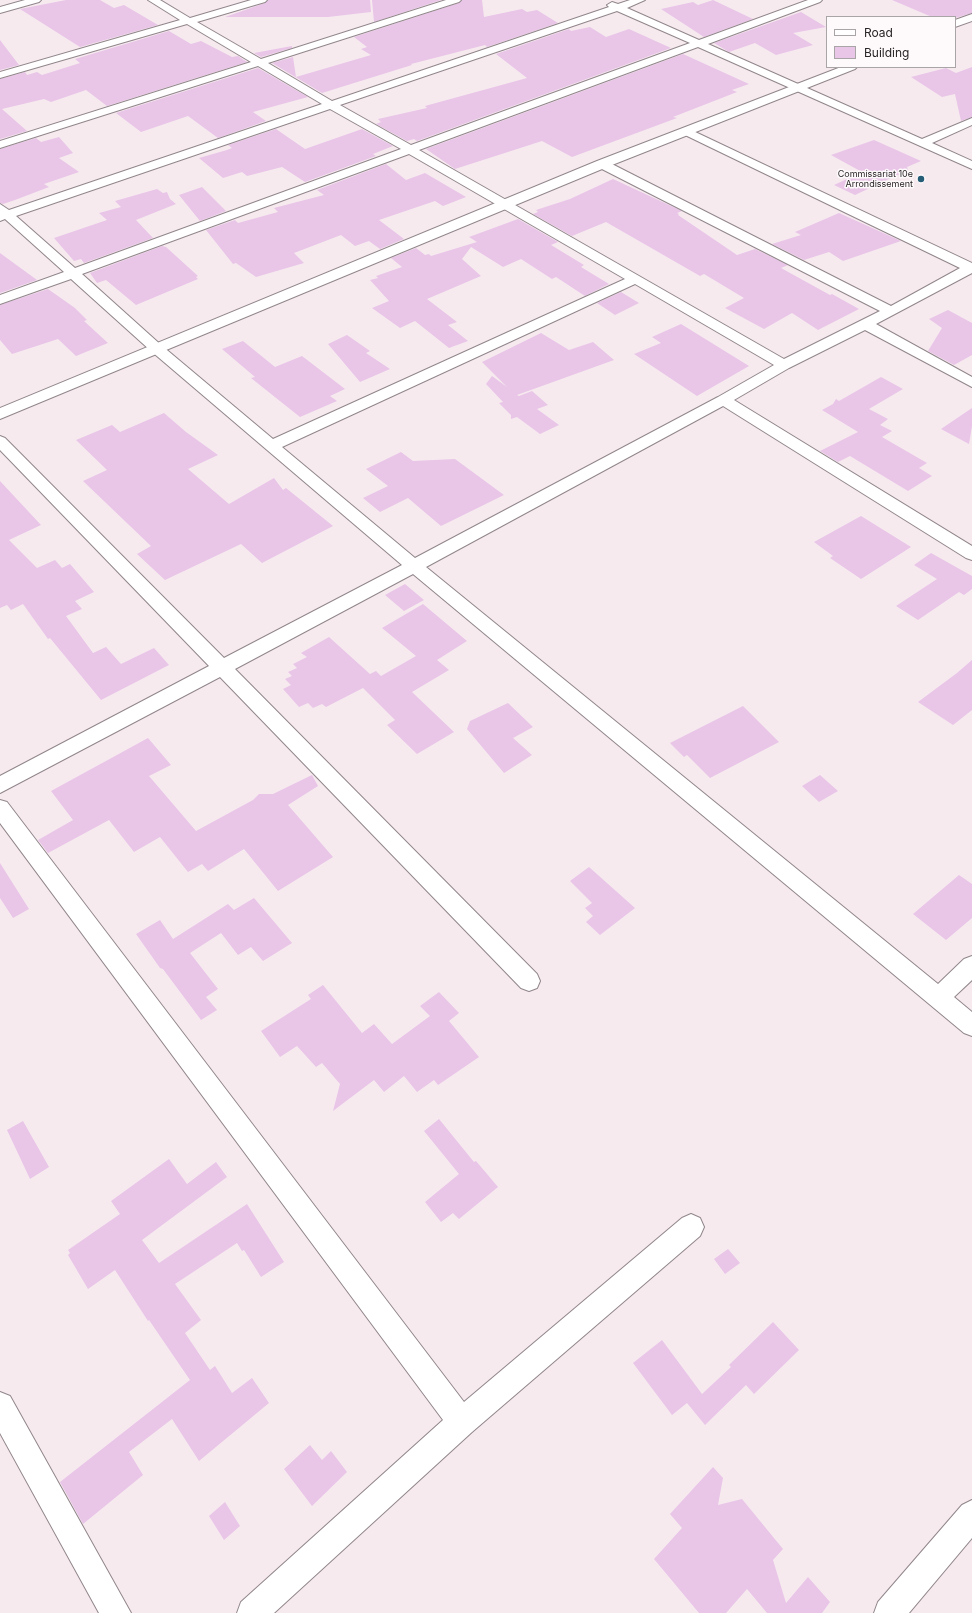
<!DOCTYPE html>
<style>
body{margin:0}
#map{position:relative;width:972px;height:1613px;overflow:hidden;background:#f6eaef;font-family:Inter,sans-serif}
canvas{display:block}
.legend{position:absolute;left:826px;top:16px;width:130px;height:52px;box-sizing:border-box;background:#fef9fb;border:1px solid #a9a4a6;margin:0;padding:5px 7px;list-style:none;font-size:12px;color:#292527}
.legend li{display:flex;align-items:center;gap:8px;height:20px}
.legend b{width:20px;border:1px solid #a9a4a6}
</style>
<div id="map">
<canvas width="972" height="1613"></canvas>
<ul class="legend">
<li><b style="height:5px;background:#fff"></b>Road</li>
<li><b style="height:11px;background:#e9c5e8"></b>Building</li>
</ul>
</div>
<script>
const ctx = document.querySelector('canvas').getContext('2d');
ctx.lineJoin = 'round';
function paint(path, color) { ctx.fillStyle = color; ctx.fill(path, 'evenodd'); }
const poly = rows => new Path2D(rows.map(r => 'M' + r).join(''));
function strokePath(path, color, width, dash) { ctx.strokeStyle = color; ctx.lineWidth = width; ctx.lineCap = dash ? 'butt' : 'round'; ctx.setLineDash(dash || []); ctx.stroke(path); }
function drawText(font, color, halo, rows, align = 'center') {
  ctx.font = font + ' Inter,sans-serif'; ctx.lineWidth = 3; ctx.setLineDash([]); ctx.textBaseline = 'middle'; ctx.strokeStyle = halo; ctx.fillStyle = color; for (const [text, x, y, turn = 0] of rows) {
    ctx.save(); ctx.translate(x, y); ctx.rotate((+turn || 0) * Math.PI / 180); ctx.textAlign = isNaN(turn) ? turn : align; if (halo) ctx.strokeText(text, 0, 0); ctx.fillText(text, 0, 0); ctx.restore();
  }
}
const building = poly([
 [66,0,100,0,114,8,124,5,158,25,80,47,20,9],
 [268,0,370,0,371,12,328,17,225,17,265,3],
 [372,0,441,0,374,22],
 [462,0,482,0,484,17,522,9,527,12,537,10,558,23,487,47,485,45,411,64,412,65,322,93,272,63,293,57,296,77,371,55,361,49,367,47,354,37,459,3],
 [713,0,753,19,704,37,661,9,693,2,698,5],
 [892,0,972,0,972,13,955,18,955,17,932,17],
 [801,12,826,27,793,33,813,45,776,55,755,43,729,52,714,43],
 [590,27,606,37,629,29,671,48,417,141,414,139,407,141,376,124,381,122,378,119,427,108,425,106,527,78,496,54,569,29,571,31],
 [169,31,191,44,201,41,232,57,238,56,247,62,107,106,86,90,51,102,44,99,2,109,27,131,0,139,0,79,25,72,27,75,37,72,42,75,80,63,75,59],
 [0,40,19,65,0,70],
 [292,46,292,48,261,57,254,53],
 [683,54,749,84,732,90,737,92,673,117,677,118,572,157,542,141,455,169,426,149],
 [972,67,972,117,961,121,955,94,942,97,911,77,946,68,956,73],
 [258,68,308,97,253,112,266,121,218,138,188,116,141,132,116,113],
 [276,129,305,149,362,129,393,146,373,154,376,156,305,182,282,167,247,176,242,172,223,178,199,158,227,150,232,148,228,145],
 [59,137,73,153,59,158,79,172,44,184,49,187,15,200,3,204,0,203,0,149,36,138,41,142],
 [874,140,921,161,907,167,908,170,855,195,834,185,862,172,831,155],
 [386,164,406,180,425,173,466,197,443,206,435,201,379,220,404,239,380,249,369,241,355,246,341,235,294,253,304,263,256,277,236,263,233,264,206,230,235,220,238,223,278,212,274,208,324,195,317,190],
 [613,179,682,211,677,213,679,214,678,215,737,255,755,249,788,265,781,268,830,295,832,294,859,309,818,330,792,313,764,329,725,308,744,298,704,274,700,276,606,222,572,236,533,214,538,212,536,210,570,199],
 [202,187,226,211,200,221,179,195],
 [157,189,163,193,167,192,170,199,176,204,136,220,153,238,84,263,81,259,74,261,54,238,107,220,99,213,121,207,115,201],
 [839,213,901,241,843,261,829,252,804,260,772,244,801,235,795,232],
 [518,219,558,242,551,245,584,265,581,267,609,284,585,296,556,277,552,279,521,259,503,267,471,247,462,259,481,276,427,299,457,322,448,325,468,341,449,348,415,321,400,328,372,308,389,301,370,280,378,278,376,276,402,267,391,258,416,248,425,255,429,254,431,256,477,242,469,237],
 [162,246,166,247,198,276,196,277,198,279,136,305,106,280,97,283,90,273],
 [0,253,37,280,0,293],
 [48,289,75,308,87,320,84,321,108,343,76,356,58,339,12,354,0,340,0,305],
 [621,292,639,303,615,315,597,303],
 [948,310,972,323,972,355,954,365,928,351,942,328,929,319],
 [681,324,749,366,697,396,634,354,661,343,652,337],
 [541,333,569,350,593,342,614,360,517,395,519,396,532,391,548,405,537,409,559,425,540,434,517,417,511,419,511,415,499,403,503,402,486,384,492,376,507,387,482,362],
 [347,335,370,351,366,353,390,369,360,382,328,344],
 [243,341,275,367,302,356,345,389,330,396,337,401,300,417,251,378,255,377,222,349],
 [881,377,903,389,869,409,888,419,880,425,892,431,882,437,927,463,919,468,932,476,908,491,850,456,838,462,820,451,858,432,822,410,833,404,836,399,839,401],
 [972,408,972,426,969,444,941,429],
 [164,413,186,432,218,455,188,469,229,504,274,478,283,490,286,488,333,526,262,563,241,544,165,580,137,554,151,546,83,481,107,470,76,440,112,425,120,432],
 [401,452,413,461,455,459,504,495,441,526,408,498,380,512,363,498,388,486,366,469],
 [0,481,41,525,9,540,37,568,55,560,62,568,70,564,94,592,75,601,82,609,66,616,93,653,106,647,121,664,154,648,169,665,101,700,50,638,48,639,23,604,11,610,7,605,0,608],
 [861,516,911,547,861,579,830,558,833,556,814,542],
 [931,553,972,576,972,589,964,595,959,592,918,620,896,606,937,579,914,565],
 [405,584,424,600,404,611,385,595],
 [423,604,467,641,437,660,449,670,412,692,454,732,417,754,387,725,395,720,363,688,326,707,322,704,313,708,308,703,299,707,283,689,291,685,285,679,292,676,288,672,297,668,293,664,307,657,301,653,329,637,370,674,376,671,381,676,416,656,382,628],
 [972,660,972,710,953,725,918,702,957,673],
 [508,703,533,727,513,738,532,755,504,773,467,729,470,721],
 [743,706,779,742,710,778,687,755,684,757,670,743],
 [148,738,171,765,149,776,196,831,253,800,259,794,273,794,312,775,318,786,288,805,333,857,278,891,244,849,208,871,202,864,188,872,160,837,134,852,109,820,48,853,38,840,73,820,51,791],
 [820,775,838,791,819,802,802,786],
 [0,863,29,909,13,918,0,898],
 [589,867,635,908,600,935,586,922,593,916,585,908,592,903,570,881],
 [959,875,972,884,972,918,946,940,913,914],
 [254,898,292,943,263,961,251,947,238,955,221,933,190,953,218,989,206,997,217,1010,201,1020,163,969,160,968,136,934,160,920,173,939,228,904,234,910],
 [323,985,362,1033,374,1024,392,1044,430,1016,420,1006,439,992,459,1013,449,1021,479,1057,438,1085,434,1080,417,1092,404,1076,384,1092,374,1080,333,1111,340,1084,322,1063,316,1067,297,1046,280,1057,261,1031,311,999,308,995],
 [439,1119,474,1162,476,1161,498,1187,459,1219,453,1213,441,1222,425,1202,459,1174,424,1131],
 [23,1121,49,1167,30,1179,7,1130],
 [169,1159,187,1184,216,1162,227,1177,142,1240,159,1263,247,1204,284,1262,261,1277,244,1250,242,1251,237,1243,175,1284,201,1320,185,1333,210,1370,215,1366,232,1393,252,1378,269,1403,199,1461,172,1419,129,1452,143,1475,83,1524,60,1482,190,1380,149,1320,148,1321,115,1270,88,1289,68,1255,70,1253,68,1250,120,1214,111,1201],
 [728,1249,740,1263,725,1274,714,1259],
 [773,1322,799,1350,754,1394,746,1385,705,1425,687,1403,672,1415,633,1363,662,1340,702,1394,731,1367,729,1365],
 [310,1445,322,1460,331,1451,347,1472,312,1506,284,1469],
 [713,1467,723,1478,718,1505,742,1499,783,1549,773,1560,786,1603,808,1577,830,1602,822,1613,767,1613,747,1589,726,1613,699,1613,654,1559,682,1528,670,1514],
 [225,1502,240,1526,224,1540,209,1516]
]);
const minor = poly([
 [25,0,41,0,39,2,0,13,0,7,25,0],
 [148,0,160,0,190,18,251,0,267,0,265,2,197,22,261,59,446,0,461,0,459,2,268,63,332,101,609,7,607,5,612,2,618,4,630,0,645,0,627,8,699,40,808,0,822,0,820,2,708,44,922,139,972,118,972,125,932,143,972,161,972,169,698,47,419,150,784,359,880,311,598,167,596,164,598,161,606,161,891,306,960,268,683,134,681,132,683,130,691,130,972,263,972,273,876,324,972,377,972,387,865,330,789,368,734,400,972,546,972,560,966,558,723,406,426,567,938,984,964,959,972,956,972,980,954,997,972,1012,972,1036,964,1033,413,574,235,669,537,974,540,981,537,988,529,991,521,988,220,677,0,793,0,776,209,666,0,450,0,436,5,438,224,658,402,565,151,351,71,279,0,304,0,295,64,272,5,219,0,221,0,204,9,210,322,104,258,66,0,148,0,141,251,62,187,24,0,78,0,72,180,20,148,0],
 [617,11,690,43,411,145,340,105,617,11],
 [330,109,401,149,75,268,16,216,330,109],
 [409,154,625,279,273,439,161,345,82,274,409,154],
 [635,284,774,365,718,397,415,558,282,447,635,284],
 [0,800,7,802,464,1402,682,1218,691,1214,700,1218,704,1227,700,1236,472,1432,274,1613,237,1613,241,1602,443,1420,0,823,0,800],
 [0,1392,10,1396,131,1613,99,1613,0,1433,0,1392],
 [972,1500,972,1538,909,1613,874,1613,878,1602,962,1505,972,1500]
]);
const tertiary = poly([
 [972,14,972,21,955,27,955,20,972,14],
 [841,67,857,67,855,69,607,167,0,419,0,408,597,161,841,67]
]);
const markers = [
 [921,179,4,"#255d77"]
];
const farPoinames = [
 ["Commissariat 10e",913,174],
 ["Arrondissement",913,184]
];
paint(building, '#e9c5e8');
strokePath(minor, '#91868b', 2);
strokePath(tertiary, '#91868b', 2);
paint(minor, '#fff');
paint(tertiary, '#fff');
for (const [x, y, r, color] of markers) { const dot = new Path2D(); dot.arc(x, y, r, 0, 2 * Math.PI); ctx.fillStyle = color; ctx.fill(dot); strokePath(dot, '#fef9fb', 1.5); }
drawText('9px', '#292527', '#fef9fb', farPoinames, 'right');
</script>
